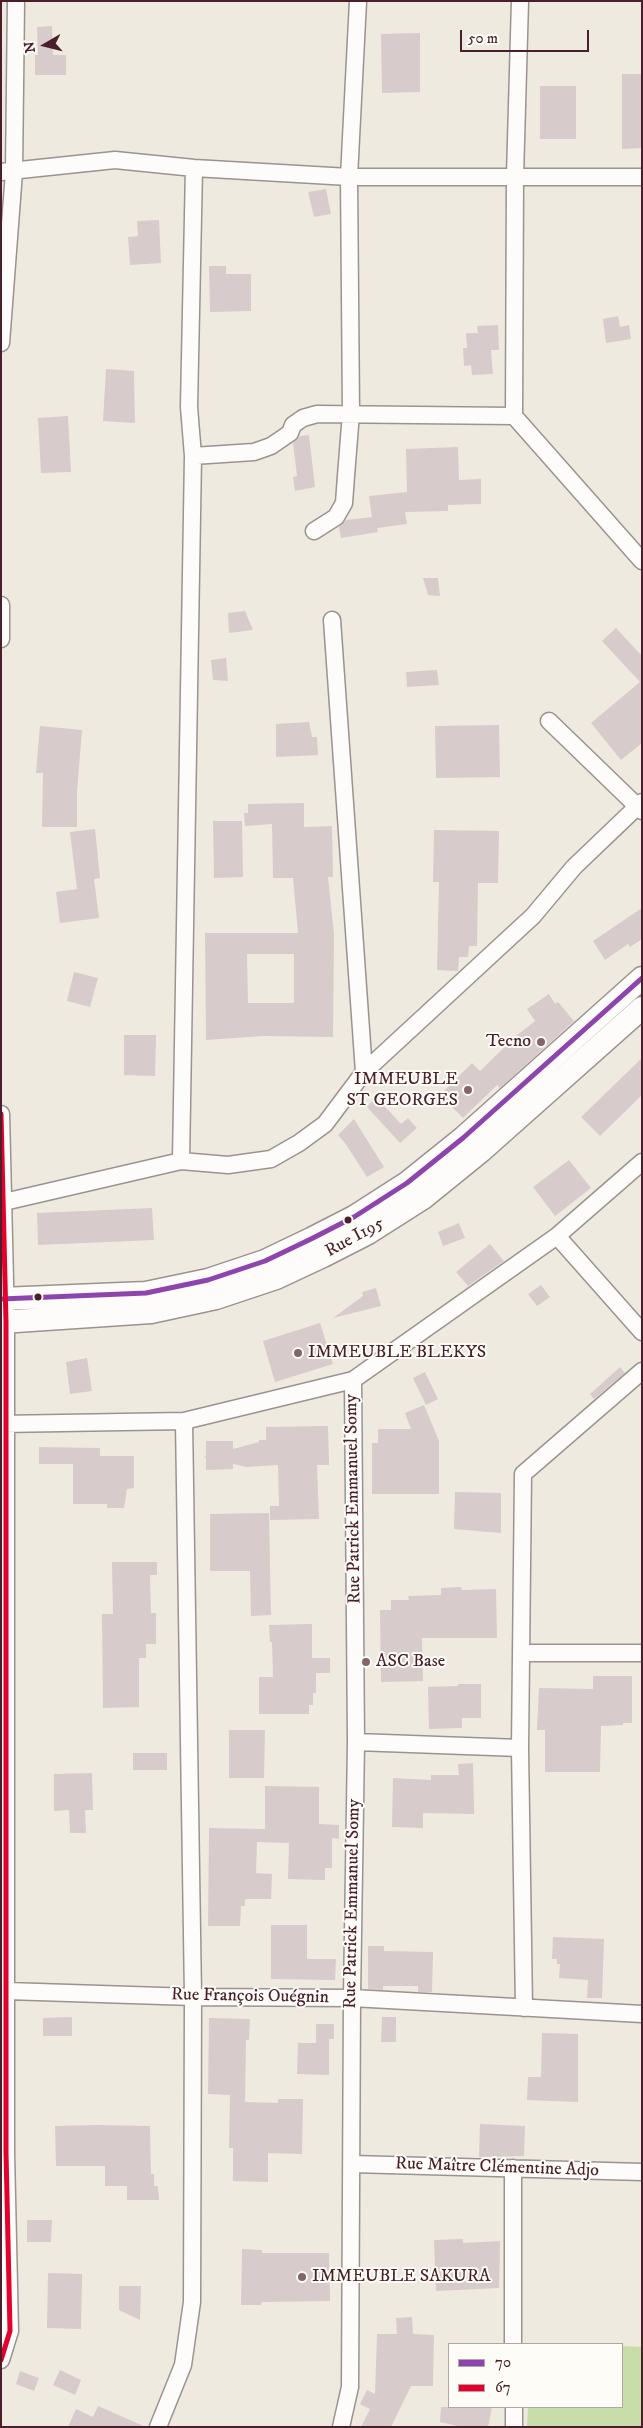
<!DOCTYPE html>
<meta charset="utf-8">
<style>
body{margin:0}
#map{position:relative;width:643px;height:2428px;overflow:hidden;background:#efeadf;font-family:"IM FELL DW Pica",serif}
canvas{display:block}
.frame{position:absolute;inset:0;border:2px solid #4a1f2b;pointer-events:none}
.legend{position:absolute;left:448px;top:2343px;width:175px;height:65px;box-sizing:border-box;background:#fdfcf7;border:1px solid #b5a4a5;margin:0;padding:6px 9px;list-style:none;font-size:15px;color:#4a1f2b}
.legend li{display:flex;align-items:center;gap:10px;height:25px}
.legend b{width:25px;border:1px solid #b5a4a5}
.north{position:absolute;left:20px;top:20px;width:50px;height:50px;-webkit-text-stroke:4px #fdfcf7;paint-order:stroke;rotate:262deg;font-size:14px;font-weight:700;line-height:20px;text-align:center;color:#4a1f2b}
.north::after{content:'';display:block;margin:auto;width:18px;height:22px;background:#4a1f2b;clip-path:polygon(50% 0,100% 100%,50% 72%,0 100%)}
.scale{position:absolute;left:460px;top:30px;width:129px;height:22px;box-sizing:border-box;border:2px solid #4a1f2b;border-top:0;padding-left:6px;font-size:15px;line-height:18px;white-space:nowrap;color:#4a1f2b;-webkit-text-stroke:4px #fdfcf7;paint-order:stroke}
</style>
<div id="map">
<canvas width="643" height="2428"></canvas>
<div class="frame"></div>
<ul class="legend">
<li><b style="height:6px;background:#8e44ad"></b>70</li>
<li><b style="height:6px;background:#e4002b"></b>67</li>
</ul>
<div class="north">N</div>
<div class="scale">50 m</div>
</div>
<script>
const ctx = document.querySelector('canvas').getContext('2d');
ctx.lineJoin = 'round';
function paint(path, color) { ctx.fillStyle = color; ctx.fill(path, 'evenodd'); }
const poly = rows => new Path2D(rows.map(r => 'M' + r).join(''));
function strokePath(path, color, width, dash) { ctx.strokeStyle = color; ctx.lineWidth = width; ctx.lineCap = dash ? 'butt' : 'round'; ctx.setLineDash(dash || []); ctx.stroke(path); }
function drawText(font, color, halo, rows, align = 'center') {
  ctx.font = font + ' "IM FELL DW Pica",serif'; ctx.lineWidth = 4; ctx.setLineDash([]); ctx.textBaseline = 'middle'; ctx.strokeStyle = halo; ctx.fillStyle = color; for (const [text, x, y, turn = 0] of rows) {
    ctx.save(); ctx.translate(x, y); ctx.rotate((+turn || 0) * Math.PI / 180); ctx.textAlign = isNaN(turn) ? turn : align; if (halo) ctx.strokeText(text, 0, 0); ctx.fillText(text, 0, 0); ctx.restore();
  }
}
const green = poly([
 [622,2346,642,2347,642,2427,527,2427,528,2407,622,2407]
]);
const building = poly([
 [52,26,53,55,66,55,66,75,35,75,35,55,38,55,37,27],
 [420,33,420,92,382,93,381,34],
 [622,74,642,74,642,148,622,149],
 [540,86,576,86,576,139,540,139],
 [326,189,331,214,314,217,308,192],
 [159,220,161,263,130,265,128,237,138,236,137,221],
 [209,266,226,266,226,274,251,274,251,311,210,312],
 [618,316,620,327,629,325,631,339,606,343,603,319],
 [498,325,499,350,491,350,493,374,472,375,471,365,464,366,463,348,467,348,466,333,478,333,477,326],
 [106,369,134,371,135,423,103,421],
 [68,416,71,472,41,473,38,418],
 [309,435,315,487,295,491,293,477,297,476,293,443,300,436],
 [458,447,459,480,481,479,481,504,448,505,448,511,405,512,407,524,377,528,378,532,341,538,339,527,346,520,372,517,369,496,407,492,406,449],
 [423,578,438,578,440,596,428,595],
 [245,611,253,630,229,633,228,613],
 [616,628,642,656,642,743,621,760,591,723,640,682,602,641],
 [226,658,228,681,213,680,211,660],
 [437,670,439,685,407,687,406,672],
 [309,722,312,737,317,737,318,755,276,757,276,724],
 [499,725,500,777,436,778,435,726],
 [40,726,82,730,77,792,77,827,42,827,43,773,36,773],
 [304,803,304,827,332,826,333,877,328,877,334,934,333,1037,264,1036,206,1040,205,933,298,933,293,878,273,878,272,824,245,826,244,813,248,813,248,804],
 [247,954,294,954,294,1003,248,1003],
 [213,821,242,821,243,877,214,878],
 [95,829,100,878,94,879,99,918,60,923,56,892,77,889,70,832],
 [434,830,499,831,498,883,478,883,477,946,469,946,468,957,459,957,458,971,437,970,439,882,433,882],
 [642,908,642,939,630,947,628,944,605,960,593,941],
 [74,972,98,978,90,1007,67,1001],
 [549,994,555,1004,558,1002,574,1021,500,1088,497,1085,463,1118,440,1095,472,1063,480,1071,516,1036,535,1021,527,1009],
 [124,1035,156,1035,155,1076,124,1075],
 [642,1058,642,1095,600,1136,581,1117],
 [376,1097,401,1124,408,1118,417,1128,400,1143,367,1107],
 [354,1119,384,1167,367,1177,345,1143,338,1135],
 [569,1160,591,1188,555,1216,533,1187],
 [152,1208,154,1240,38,1245,37,1213],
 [459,1223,465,1238,443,1246,438,1232],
 [490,1244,504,1261,468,1286,456,1272],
 [541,1285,550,1297,537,1306,528,1294],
 [376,1288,381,1306,333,1318,363,1296,362,1292],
 [320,1323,333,1364,275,1382,263,1341],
 [87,1358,92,1391,70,1394,66,1362],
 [620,1367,625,1373,594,1399,590,1394],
 [425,1372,438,1399,426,1405,413,1378],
 [424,1405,439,1441,439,1494,372,1494,372,1443,378,1443,378,1429,411,1429,405,1413],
 [328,1426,329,1465,317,1465,319,1519,270,1520,270,1506,279,1506,278,1465,247,1467,233,1464,233,1469,206,1470,206,1458,204,1457,206,1456,206,1441,233,1441,233,1449,259,1442,259,1440,266,1440,266,1427],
 [39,1447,100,1448,100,1456,134,1456,134,1488,127,1489,124,1508,107,1508,107,1504,73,1504,73,1464,39,1464],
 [455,1492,501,1493,501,1533,454,1529],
 [269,1513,271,1615,251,1616,250,1571,210,1571,210,1514],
 [112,1562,157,1562,157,1575,150,1575,151,1613,156,1613,156,1644,146,1644,146,1658,139,1658,139,1707,103,1708,102,1614,113,1614],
 [461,1587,462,1590,496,1589,497,1638,422,1638,423,1681,381,1682,380,1610,391,1610,391,1600,409,1600,408,1596,441,1595,441,1588],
 [312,1624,312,1658,330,1658,330,1673,316,1673,316,1693,313,1693,313,1705,309,1705,309,1714,259,1714,259,1677,273,1677,272,1642,270,1642,269,1625],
 [593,1676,632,1676,632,1723,623,1723,623,1725,601,1726,600,1772,545,1772,545,1730,537,1730,539,1688,593,1689],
 [458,1684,481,1684,481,1718,462,1718,462,1728,429,1729,428,1687,458,1686],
 [229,1730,265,1730,264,1778,229,1778],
 [133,1753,167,1753,167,1770,133,1770],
 [473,1763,474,1814,423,1813,423,1828,392,1827,393,1778,431,1780,431,1775,459,1775,458,1764],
 [92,1773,93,1810,85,1810,86,1833,70,1833,69,1810,54,1811,54,1774],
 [265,1786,319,1787,319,1824,339,1825,339,1839,332,1838,332,1868,325,1868,325,1880,288,1879,289,1843,257,1842,256,1873,272,1874,271,1899,245,1899,245,1906,241,1906,240,1926,208,1926,209,1828,265,1829],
 [271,1925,307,1925,307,1959,336,1959,335,1980,271,1979],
 [553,1937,604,1939,602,1998,587,1998,588,1980,559,1978,560,1964,557,1964,557,1959,552,1959],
 [368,1946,384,1946,384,1951,433,1952,432,1992,418,1992,418,1986,383,1986,383,1990,368,1989],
 [72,2017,72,2036,43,2036,43,2018],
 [382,2017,396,2017,396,2042,381,2042],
 [209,2018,250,2019,249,2040,246,2040,245,2102,278,2103,278,2099,303,2099,302,2154,268,2153,268,2182,233,2181,233,2148,229,2148,230,2095,208,2094],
 [316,2024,334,2024,334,2039,329,2039,329,2075,297,2074,298,2043,316,2043],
 [542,2033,578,2034,578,2102,527,2100,528,2077,541,2077],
 [480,2124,525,2126,524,2156,479,2157],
 [96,2125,150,2126,151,2174,154,2174,154,2186,158,2186,159,2200,127,2200,127,2186,105,2186,105,2166,56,2166,55,2126],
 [27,2220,52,2220,51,2242,27,2242],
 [463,2239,463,2243,500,2241,499,2288,436,2291,434,2240],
 [242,2249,262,2250,262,2253,329,2253,330,2301,262,2302,261,2305,241,2305],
 [48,2273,82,2274,81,2329,47,2328],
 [119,2286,141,2286,140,2320,119,2310],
 [412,2317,413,2334,434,2335,433,2386,411,2386,391,2427,361,2427,370,2409,360,2404,367,2390,375,2394,377,2334,397,2334,396,2318],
 [60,2370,81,2380,75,2395,53,2385],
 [20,2371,39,2378,34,2391,16,2384],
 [98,2406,146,2427,68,2427,76,2409,93,2417],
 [441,2407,492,2407,488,2427,462,2427,440,2422]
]);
const street = poly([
 [520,1,515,176,514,416,642,561],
 [1,172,115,160,194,168,349,177,642,177],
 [1,343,14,172,16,1],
 [193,456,254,452,271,446,290,433,293,425,303,418,317,414,514,416],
 [314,531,336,517,344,503,346,476,351,413,349,177,358,1],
 [1,605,1,639],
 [332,620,364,1072],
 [549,721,642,811],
 [1,1114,6,1322,6,2152,10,2331,1,2360],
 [181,1161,193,456,189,407,194,168],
 [4,1202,181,1161,228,1165,271,1159,299,1143,325,1124,364,1072,533,916,574,867,642,802],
 [557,1236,642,1332],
 [1,1424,184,1421,353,1380,557,1236,642,1162],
 [521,1653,642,1653],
 [356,1742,520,1748],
 [7,1991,193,1997,352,1998,642,2014],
 [524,2008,520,1748,523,1474,642,1371],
 [352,2164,642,2172],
 [513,2168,513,2344],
 [514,2407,514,2427],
 [158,2427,183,2365,192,2302,193,1997,184,1421],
 [341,2427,350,2387,352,1998,356,1742,353,1380]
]);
const secondary = poly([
 [1,1299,146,1293,208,1280,265,1261,311,1239,354,1217,407,1183,463,1138,642,978],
 [1,1322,151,1312,216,1298,276,1278,323,1256,368,1233,423,1198,481,1151,642,1008]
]);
const bus1 = poly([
 [1,1299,146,1293,208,1280,265,1261,311,1239,354,1217,407,1183,463,1138,642,978]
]);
const bus2 = poly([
 [1,1114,6,1322,6,2152,10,2331,1,2360]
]);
const markers = [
 [541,1042,5,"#84666a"],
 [468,1090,5,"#84666a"],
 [348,1220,4.5,"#4a1f2b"],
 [38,1297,4.5,"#4a1f2b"],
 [298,1353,5,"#84666a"],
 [366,1662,5,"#84666a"],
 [302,2277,5,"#84666a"]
];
const poiNames = [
 ["Tecno",531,1042,"right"],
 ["IMMEUBLE",458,1080,"right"],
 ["ST GEORGES",458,1101,"right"],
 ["IMMEUBLE BLEKYS",308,1353],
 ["ASC Base",376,1662],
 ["IMMEUBLE SAKURA",312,2277]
];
const streetNames = [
 ["Rue I195",355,1238,-29],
 ["Rue Patrick Emmanuel Somy",354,1499,-91],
 ["Rue Patrick Emmanuel Somy",353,1904,-89],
 ["Rue François Ouégnin",250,1997,1],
 ["Rue Maître Clémentine Adjo",497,2168,2]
];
paint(green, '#c7ddaa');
paint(building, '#d7cbcb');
strokePath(street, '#9c928f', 19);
strokePath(secondary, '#9c928f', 25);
strokePath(street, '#fdfcfa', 16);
strokePath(secondary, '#fdfcfa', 22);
strokePath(bus1, '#8e44ad', 5);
strokePath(bus2, '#e4002b', 5);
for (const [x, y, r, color] of markers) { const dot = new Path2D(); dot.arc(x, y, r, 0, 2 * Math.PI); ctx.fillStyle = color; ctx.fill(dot); strokePath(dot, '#fdfcf7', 2); }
drawText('18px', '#4a1f2b', '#fdfcf7', poiNames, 'left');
drawText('18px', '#4a1f2b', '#fdfcf7', streetNames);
</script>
